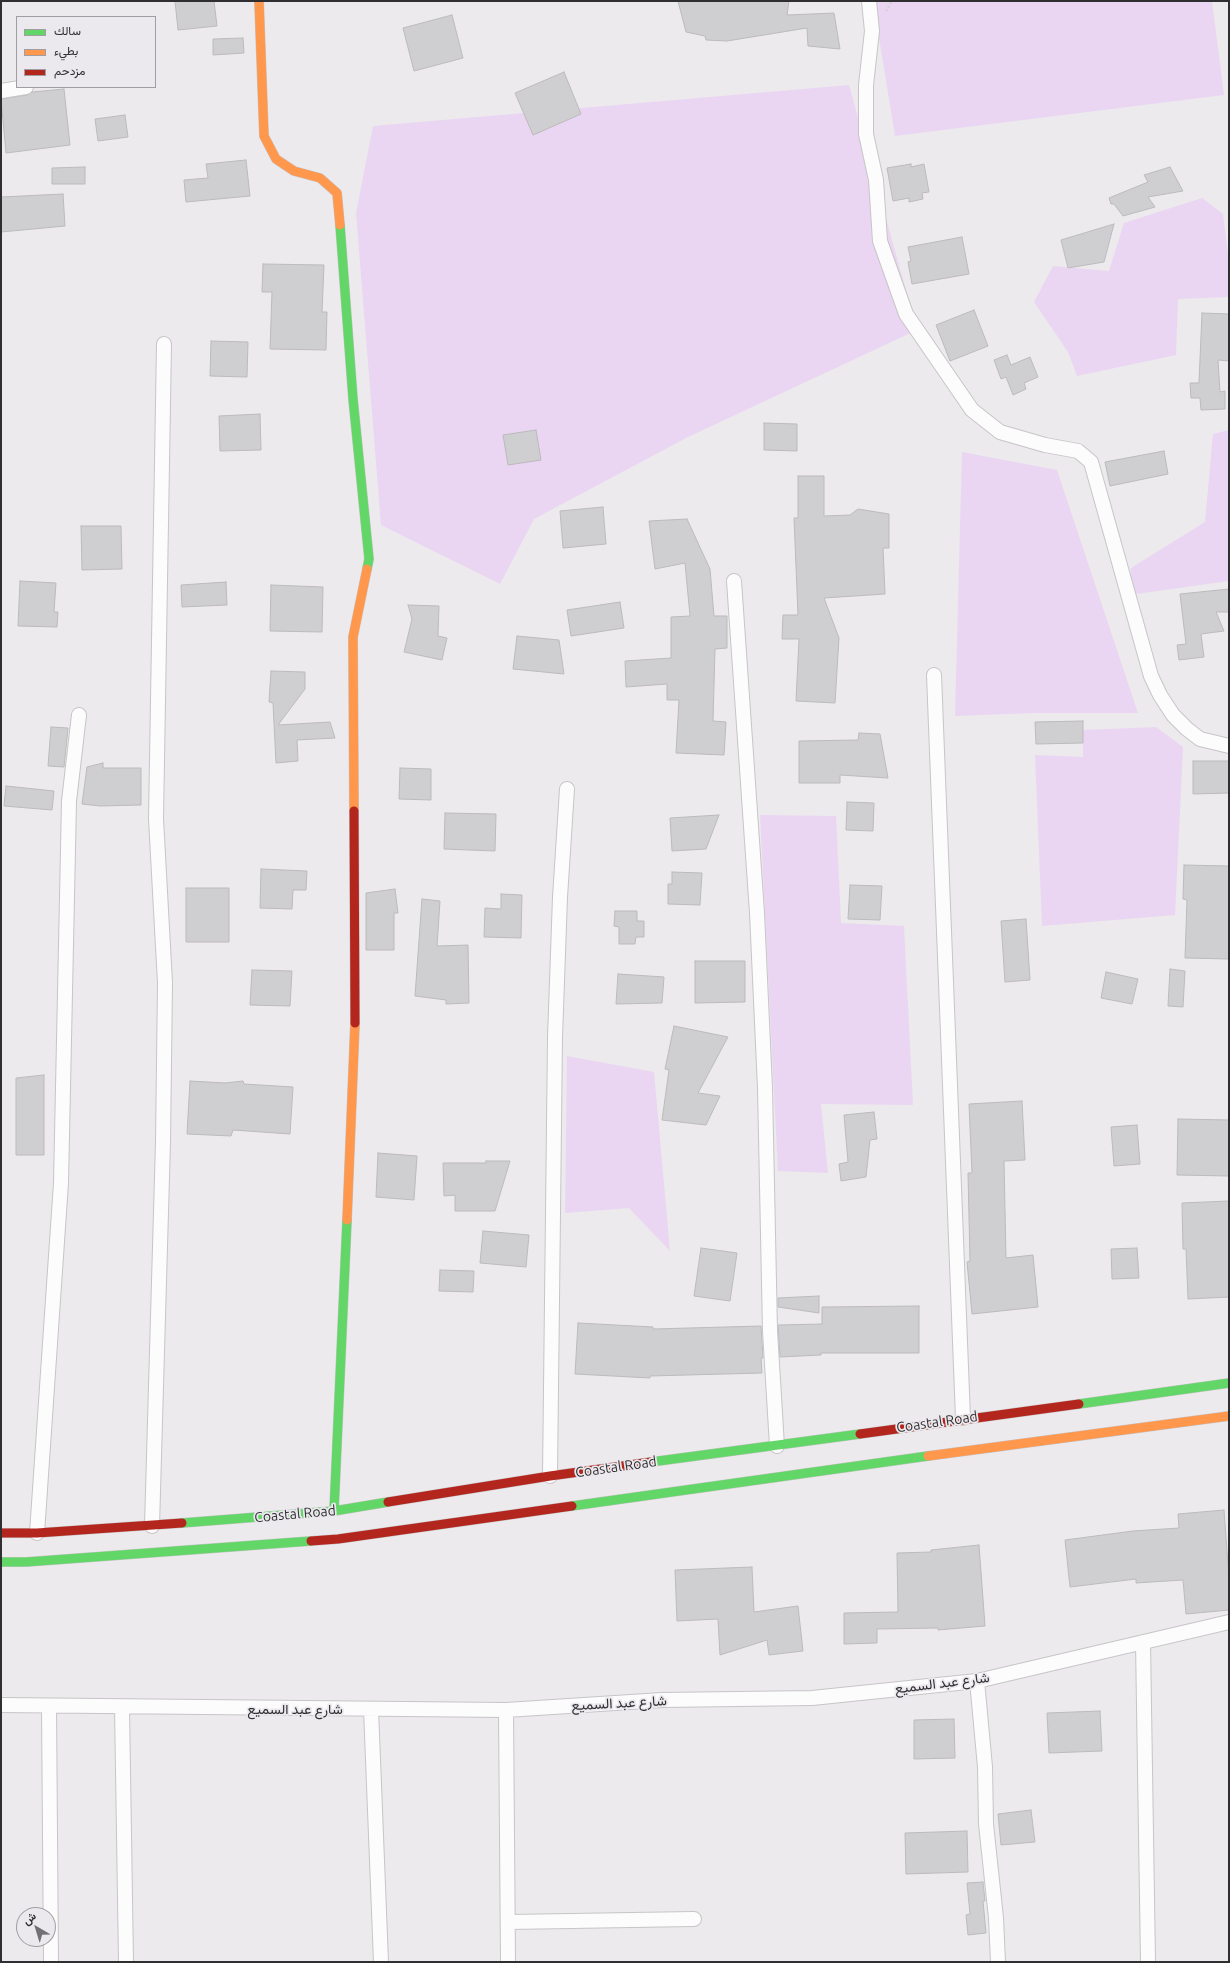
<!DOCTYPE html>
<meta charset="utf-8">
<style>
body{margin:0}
#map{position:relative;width:1230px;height:1963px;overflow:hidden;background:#eceaed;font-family:Ubuntu,Vazirmatn,sans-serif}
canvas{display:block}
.frame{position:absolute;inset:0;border:2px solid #2f2e30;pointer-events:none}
.legend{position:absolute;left:16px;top:16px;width:140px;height:72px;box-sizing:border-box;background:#ece9ee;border:1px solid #a09ea2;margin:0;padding:5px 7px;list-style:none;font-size:12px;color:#2f2e30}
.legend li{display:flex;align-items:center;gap:8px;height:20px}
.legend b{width:20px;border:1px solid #a09ea2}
.north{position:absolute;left:16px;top:1907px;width:40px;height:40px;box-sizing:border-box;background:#ece9ee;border:1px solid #a09ea2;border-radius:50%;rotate:322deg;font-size:11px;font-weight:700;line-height:16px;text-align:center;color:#2f2e30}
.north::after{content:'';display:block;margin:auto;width:14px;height:18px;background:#717072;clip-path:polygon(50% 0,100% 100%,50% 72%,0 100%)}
</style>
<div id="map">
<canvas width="1230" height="1963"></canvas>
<div class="frame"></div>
<ul class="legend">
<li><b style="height:5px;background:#63d668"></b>سالك</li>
<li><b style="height:5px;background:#ff974d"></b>بطيء</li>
<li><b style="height:5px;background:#b3261e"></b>مزدحم</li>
</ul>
<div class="north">ش</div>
</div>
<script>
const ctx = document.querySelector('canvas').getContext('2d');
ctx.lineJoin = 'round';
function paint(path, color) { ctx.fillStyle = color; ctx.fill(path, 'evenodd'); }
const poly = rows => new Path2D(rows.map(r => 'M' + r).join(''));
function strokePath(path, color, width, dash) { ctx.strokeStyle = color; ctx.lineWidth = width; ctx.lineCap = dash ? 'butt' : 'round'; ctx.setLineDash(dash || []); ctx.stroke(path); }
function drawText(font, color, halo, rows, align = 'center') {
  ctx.font = font + ' Ubuntu,Vazirmatn,sans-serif'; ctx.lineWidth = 3.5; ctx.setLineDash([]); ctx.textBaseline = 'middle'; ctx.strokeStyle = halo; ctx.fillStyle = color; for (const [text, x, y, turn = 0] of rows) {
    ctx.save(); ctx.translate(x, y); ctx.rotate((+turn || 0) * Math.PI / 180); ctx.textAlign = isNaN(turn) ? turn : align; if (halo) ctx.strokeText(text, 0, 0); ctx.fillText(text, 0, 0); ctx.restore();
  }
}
const green = poly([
 [873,1,1212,1,1224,95,895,136],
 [849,85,917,330,688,437,534,519,500,584,381,525,356,213,373,126],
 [1202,198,1223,214,1229,263,1229,297,1178,299,1176,355,1077,376,1068,352,1034,302,1053,266,1109,271,1124,223],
 [1229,430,1229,581,1129,595,1131,568,1205,522,1213,434],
 [962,452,1057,470,1138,713,1035,713,955,716],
 [1156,727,1183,747,1175,915,1042,926,1035,755,1083,757,1083,730],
 [760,815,836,816,841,923,904,926,913,1105,821,1104,828,1173,778,1171],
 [567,1056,654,1072,670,1251,629,1208,565,1213]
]);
const building = poly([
 [175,1,214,1,217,26,178,30,175,1],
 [678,1,789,1,787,15,834,13,840,49,808,46,807,28,727,41,706,40,705,36,686,32,678,1],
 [452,15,463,58,414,71,403,28,452,15],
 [243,38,244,53,213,55,213,39,243,38],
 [564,72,581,114,533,135,515,93,564,72],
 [64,89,70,145,6,153,1,99,27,95,32,92,64,89],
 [125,115,128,137,98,141,95,119,125,115],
 [246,160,250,196,186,202,184,180,208,178,206,164,246,160],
 [911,164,911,167,924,164,929,192,922,193,923,199,909,202,909,198,893,201,887,168,911,164],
 [85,167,85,184,52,184,52,168,85,167],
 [1170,167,1183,191,1148,197,1155,207,1123,216,1114,204,1111,204,1109,198,1148,182,1144,175,1170,167],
 [63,194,65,226,1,232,1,197,63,194],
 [1114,224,1104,262,1068,268,1061,240,1114,224],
 [962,237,969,274,912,284,908,262,911,261,908,247,962,237],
 [263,264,324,265,322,312,327,312,326,350,270,349,272,292,262,292,263,264],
 [974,310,988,346,950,361,936,325,974,310],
 [1202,313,1229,314,1229,361,1218,360,1220,392,1225,391,1225,409,1201,410,1200,398,1191,398,1190,383,1199,383,1202,313],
 [211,341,248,342,247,377,210,376,211,341],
 [1007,355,1011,365,1030,357,1038,377,1024,383,1026,389,1013,395,1006,377,1001,379,994,360,1007,355],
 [260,414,261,450,220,451,219,416,260,414],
 [764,423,797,424,797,451,764,450,764,423],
 [536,430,541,460,508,465,503,435,536,430],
 [1164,451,1168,474,1110,486,1105,462,1164,451],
 [798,476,824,476,824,516,850,515,858,509,889,514,889,548,883,548,885,594,824,598,839,638,835,703,796,701,799,639,782,639,783,615,798,615,794,518,798,518,798,476],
 [603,507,606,544,563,548,560,511,603,507],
 [687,519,710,569,714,616,727,616,727,648,715,649,713,721,726,722,724,755,676,753,679,700,667,700,667,684,626,687,625,661,671,658,671,617,690,616,685,563,655,569,649,521,687,519],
 [81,526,121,526,122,569,82,570,81,526],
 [20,581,56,583,54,612,58,612,57,627,18,626,20,581],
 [226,582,227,605,182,607,181,585,226,582],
 [271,585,323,587,322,632,270,631,271,585],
 [1229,589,1229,612,1216,612,1224,631,1201,634,1204,657,1179,660,1177,645,1186,644,1180,594,1229,589],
 [620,602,624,628,571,636,567,610,620,602],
 [408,605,439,606,438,636,447,638,442,660,404,652,412,619,408,605],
 [517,636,559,640,564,674,513,669,517,636],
 [271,671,305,672,305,689,278,725,330,722,335,738,297,740,298,761,276,763,273,703,269,702,271,671],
 [1083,721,1083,743,1036,744,1035,722,1083,721],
 [51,727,68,728,64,767,48,766,51,727],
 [859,733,880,734,888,778,840,775,840,783,799,783,799,741,858,740,859,733],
 [1193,761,1229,761,1229,793,1193,794,1193,761],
 [103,763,103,768,141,768,141,805,100,806,82,804,87,767,103,763],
 [400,768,431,769,431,800,399,799,400,768],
 [6,786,54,791,52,810,4,806,6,786],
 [847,802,874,803,873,831,846,830,847,802],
 [445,813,496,814,495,851,444,849,445,813],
 [719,815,706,849,672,851,670,818,719,815],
 [1184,865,1229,866,1229,959,1185,958,1187,900,1183,899,1184,865],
 [261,869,307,871,306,890,293,890,292,909,260,908,261,869],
 [672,872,702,873,700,905,668,904,668,884,672,884,672,872],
 [850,885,882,886,880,920,848,919,850,885],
 [186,888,229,888,229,942,186,942,186,888],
 [395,889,398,913,394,913,394,950,366,950,366,893,395,889],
 [501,894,522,895,521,938,484,937,485,908,501,909,501,894],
 [422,899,440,901,437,946,468,945,469,1003,446,1004,446,1000,415,996,422,899],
 [615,911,637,911,637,921,644,921,644,937,636,937,635,944,619,944,619,927,614,926,615,911],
 [1026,919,1030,980,1005,982,1001,921,1026,919],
 [695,961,745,961,745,1002,695,1003,695,961],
 [1170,969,1185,971,1183,1007,1168,1006,1170,969],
 [252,970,292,971,290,1006,250,1005,252,970],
 [1106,972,1138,979,1132,1004,1101,998,1106,972],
 [618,974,664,977,662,1003,616,1004,618,974],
 [674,1026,728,1037,698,1093,720,1096,706,1125,662,1120,669,1070,665,1069,674,1026],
 [44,1075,44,1155,16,1155,16,1078,44,1075],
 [190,1081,225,1083,243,1081,244,1084,293,1087,290,1134,233,1130,231,1136,187,1134,190,1081],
 [1022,1101,1025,1160,1004,1161,1006,1258,1033,1255,1038,1307,972,1314,967,1262,970,1261,968,1173,972,1173,969,1104,1022,1101],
 [874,1112,877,1139,870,1140,866,1177,841,1181,839,1164,848,1162,844,1115,874,1112],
 [1178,1119,1229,1120,1229,1176,1177,1175,1178,1119],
 [1137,1125,1140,1164,1114,1166,1111,1127,1137,1125],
 [378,1153,417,1156,414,1200,376,1197,378,1153],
 [486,1161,510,1161,495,1211,455,1211,455,1195,444,1196,443,1163,486,1163,486,1161],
 [1229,1201,1229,1297,1188,1299,1186,1249,1183,1249,1182,1203,1229,1201],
 [483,1231,529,1235,526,1267,480,1263,483,1231],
 [701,1248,737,1253,730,1301,694,1296,701,1248],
 [1137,1248,1139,1278,1112,1279,1111,1249,1137,1248],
 [440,1270,474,1271,473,1292,439,1291,440,1270],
 [819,1296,819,1313,778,1307,778,1298,819,1296],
 [919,1306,919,1353,821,1353,821,1355,780,1357,778,1325,822,1324,822,1307,919,1306],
 [578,1323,653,1327,653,1329,761,1326,763,1358,761,1358,762,1373,650,1376,650,1378,575,1374,578,1323],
 [1224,1510,1229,1578,1229,1610,1186,1614,1183,1580,1136,1583,1136,1579,1070,1587,1065,1540,1133,1531,1179,1528,1178,1514,1224,1510],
 [979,1545,985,1626,938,1630,938,1628,877,1629,877,1643,844,1644,844,1613,898,1612,897,1553,931,1552,931,1550,979,1545],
 [752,1567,754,1612,798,1606,803,1651,769,1655,767,1640,720,1655,718,1619,677,1621,675,1570,752,1567],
 [1100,1711,1102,1751,1049,1753,1047,1713,1100,1711],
 [954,1719,955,1758,914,1759,914,1720,954,1719],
 [1031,1810,1035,1842,1001,1845,998,1814,1031,1810],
 [967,1831,968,1872,906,1874,905,1833,967,1831],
 [983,1882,985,1901,983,1901,986,1933,968,1935,966,1915,970,1914,967,1883,983,1882]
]);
const path = poly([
 [886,11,892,1]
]);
const street = poly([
 [869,1,872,31,866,85,866,134,876,180,880,241,906,314,972,410,1000,432,1045,445,1078,451,1091,462,1151,676,1160,695,1173,715,1187,729,1200,739,1229,746],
 [1,91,26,87],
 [734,581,757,913,765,1088,770,1331,777,1446],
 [934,675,963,1418],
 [550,1476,555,1037,560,897,567,789],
 [152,1526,163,1142,165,983,156,819,164,344],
 [37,1533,61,1183,69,801,79,715],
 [1143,1642,1148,1962],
 [977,1681,985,1767,986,1824,996,1918,998,1962],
 [1,1705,506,1710,662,1700,812,1698,977,1681,1229,1622],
 [49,1706,51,1962],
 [122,1707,126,1962],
 [371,1709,381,1962],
 [506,1710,508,1962],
 [509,1922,694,1919]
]);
const fast = poly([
 [340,225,353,399,369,559,367,569],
 [1079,1404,1229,1383],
 [651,1462,860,1434],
 [572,1506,928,1456],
 [334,1511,347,1220],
 [182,1523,334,1511,388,1502],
 [1,1562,26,1562,311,1541]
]);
const slow = poly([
 [259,1,264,136,276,159,294,171,320,178,337,193,340,225],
 [354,811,353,637,367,569],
 [347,1220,355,1023],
 [928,1456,1229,1416]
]);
const jam = poly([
 [354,811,355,1023],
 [860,1434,1079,1404],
 [388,1502,550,1476,651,1462],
 [1,1533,37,1533,182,1523],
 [311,1541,338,1539,572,1506]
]);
const streetNames = [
 ["Coastal Road",937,1422,-8],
 ["Coastal Road",616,1467,-8],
 ["Coastal Road",295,1514,-5],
 ["شارع عبد السميع",942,1683,-7],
 ["شارع عبد السميع",619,1703,-3],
 ["شارع عبد السميع",295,1709]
];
paint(green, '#ead6f2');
paint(building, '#cfced0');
strokePath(building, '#bcbabc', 1);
strokePath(street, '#c7c5c7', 16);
strokePath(fast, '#c7c5c7', 10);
strokePath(slow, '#c7c5c7', 10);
strokePath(jam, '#c7c5c7', 10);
strokePath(path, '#d3d2d4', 2.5, [2, 2]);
strokePath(street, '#fcfcfc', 14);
strokePath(fast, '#63d668', 9);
strokePath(slow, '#ff974d', 9);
strokePath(jam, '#b3261e', 9);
drawText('14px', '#2f2e30', '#ece9ee', streetNames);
</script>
